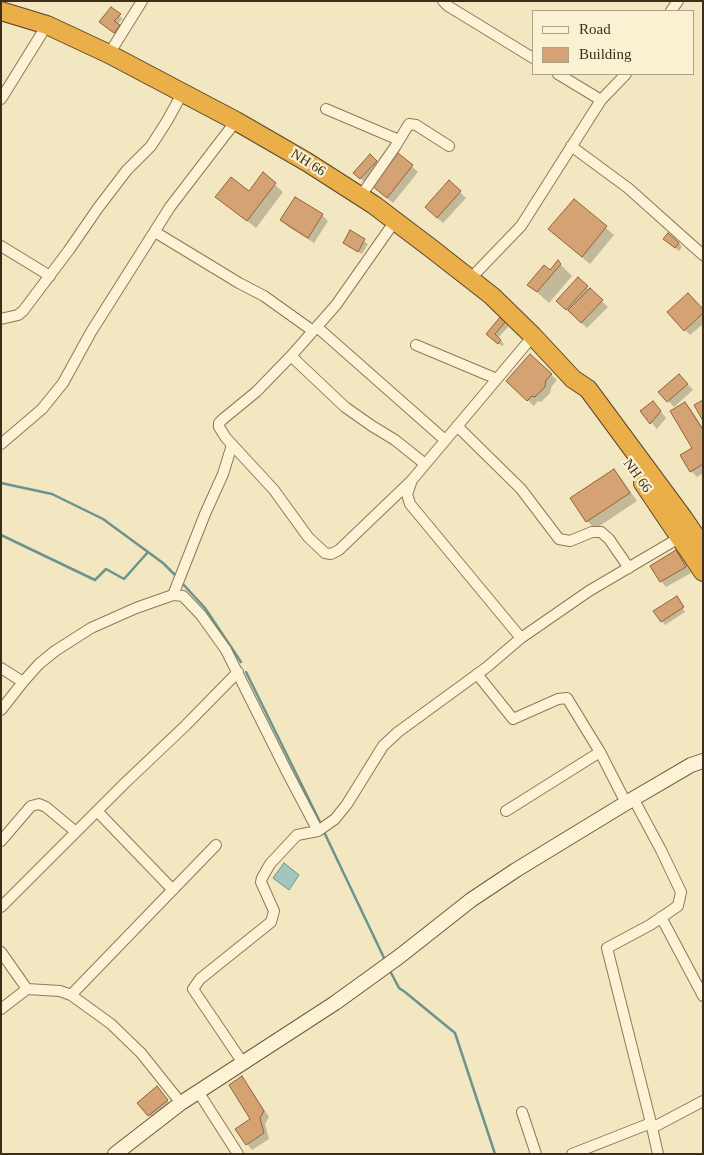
<!DOCTYPE html>
<style>
body{margin:0}
#map{position:relative;width:704px;height:1155px;overflow:hidden;background:#f3e7c1;font-family:Georgia,serif}
canvas{display:block}
.frame{position:absolute;inset:0;border:2px solid #3d2e1c;pointer-events:none}
.legend{position:absolute;left:532px;top:10px;width:162px;height:65px;box-sizing:border-box;background:#f9f1d2;border:1px solid #aea389;margin:0;padding:6px 9px;list-style:none;font-size:15px;color:#3d2e1c}
.legend li{display:flex;align-items:center;gap:10px;height:25px}
.legend b{width:25px;border:1px solid #aea389}
</style>
<div id="map">
<canvas width="704" height="1155"></canvas>
<div class="frame"></div>
<ul class="legend">
<li><b style="height:6px;background:#fcf3d6"></b>Road</li>
<li><b style="height:14px;background:#d5a273"></b>Building</li>
</ul>
</div>
<script>
const ctx = document.querySelector('canvas').getContext('2d');
ctx.lineJoin = 'round';
function paint(path, color) { ctx.fillStyle = color; ctx.fill(path, 'evenodd'); }
const poly = rows => new Path2D(rows.map(r => 'M' + r).join(''));
function strokePath(path, color, width, dash) { ctx.strokeStyle = color; ctx.lineWidth = width; ctx.lineCap = dash ? 'butt' : 'round'; ctx.setLineDash(dash || []); ctx.stroke(path); }
function drawText(font, color, halo, rows, align = 'center') {
  ctx.font = font + ' Georgia,serif'; ctx.lineWidth = 4.5; ctx.setLineDash([]); ctx.textBaseline = 'middle'; ctx.strokeStyle = halo; ctx.fillStyle = color; for (const [text, x, y, turn = 0] of rows) {
    ctx.save(); ctx.translate(x, y); ctx.rotate((+turn || 0) * Math.PI / 180); ctx.textAlign = isNaN(turn) ? turn : align; if (halo) ctx.strokeText(text, 0, 0); ctx.fillText(text, 0, 0); ctx.restore();
  }
}
const water = poly([
 [284,863,299,875,289,890,273,878,284,863]
]);
const shadow = poly([
 [111,8,123,19,117,24,123,30,118,36,104,26],
 [399,155,418,172,393,203,379,192],
 [370,156,380,165,364,182,355,173],
 [263,174,283,192,256,228,217,197,249,192],
 [449,182,466,198,443,223,432,213],
 [574,201,614,235,590,264,558,237],
 [322,215,328,221,314,243,287,226,281,220],
 [350,232,368,244,362,254,344,243],
 [668,242,679,243,682,247,679,251],
 [558,262,572,276,549,303,529,285,550,272],
 [578,279,608,307,587,328,563,307],
 [703,310,703,324,690,335,668,312],
 [501,318,509,326,498,338,504,344,502,346,491,337],
 [530,356,557,380,552,386,550,393,541,402,538,401,534,406,507,381],
 [685,381,693,390,674,407,660,392],
 [685,403,691,409,703,428,703,473,697,477,691,471,694,449],
 [658,408,666,418,657,429,642,412],
 [614,470,621,478,637,501,595,529,587,521],
 [676,552,681,557,691,573,666,587,661,581],
 [678,600,685,612,665,625,662,621],
 [242,1078,247,1084,269,1117,265,1124,269,1139,252,1150,247,1144,252,1119],
 [162,1094,172,1106,154,1121,149,1115]
]);
const stream = poly([
 [1,483,52,494,103,519,163,563,177,577],
 [1,535,95,580,106,569,124,579,148,552],
 [182,583,205,608,241,662],
 [246,672,320,822],
 [325,834,385,960],
 [389,969,399,988,405,992,455,1033,495,1154]
]);
const building = poly([
 [111,7,121,14,114,21,120,25,114,33,99,22,111,7],
 [398,153,413,165,387,198,372,186,398,153],
 [370,154,377,161,360,179,353,173,370,154],
 [263,172,276,183,247,221,215,197,231,177,249,191,263,172],
 [449,180,461,191,437,218,425,207,449,180],
 [295,197,323,214,308,238,280,220,295,197],
 [574,199,607,226,582,257,548,229,574,199],
 [350,230,365,239,358,252,343,243,350,230],
 [668,233,679,243,675,248,663,239,668,233],
 [558,260,561,264,537,292,527,285,544,265,550,270,558,260],
 [578,277,588,286,566,310,556,301,578,277],
 [590,288,603,300,581,323,568,310,590,288],
 [688,293,703,309,703,313,684,331,667,312,688,293],
 [501,316,506,321,495,334,501,340,498,344,486,334,501,316],
 [530,354,552,374,546,380,545,387,535,397,532,396,527,401,506,381,530,354],
 [679,374,688,384,667,402,658,392,679,374],
 [703,400,703,421,694,405,703,400],
 [653,401,661,411,650,424,640,411,653,401],
 [685,402,703,430,703,464,690,472,680,455,692,448,670,411,685,402],
 [614,469,630,493,586,522,570,498,614,469],
 [676,550,686,567,660,582,650,566,676,550],
 [677,596,684,607,661,622,653,611,677,596],
 [242,1076,264,1111,260,1118,264,1133,246,1145,235,1129,250,1119,229,1085,242,1076],
 [157,1086,168,1100,148,1116,137,1103,157,1086]
]);
const street = poly([
 [443,1,448,6,533,58],
 [671,11,678,1],
 [109,54,142,1],
 [558,74,601,100],
 [1,99,47,25],
 [326,109,399,140],
 [571,146,628,188,703,255],
 [360,197,395,147,409,124,416,125,449,146],
 [395,221,336,305,291,356,256,392,223,419,219,423,219,427,226,438,274,490,308,537,325,553,331,554,339,550,412,480],
 [155,232,239,283,264,296,313,331],
 [1,246,50,276],
 [470,279,521,226,601,100,626,74],
 [1,319,18,315,23,311,69,250,98,208,127,170,151,146,167,121,183,92],
 [317,327,445,440],
 [416,345,497,379],
 [291,356,345,407,372,426,395,440,425,464],
 [457,426,521,489,559,539,570,541,592,532,601,532,609,539,629,568],
 [1,444,42,409,63,383,91,332,170,207,236,121],
 [173,595,205,514,223,474,232,445],
 [521,638,410,504,407,494,412,480,533,336],
 [1,668,23,682],
 [477,674,513,719,558,699,567,698,600,752,626,803],
 [1,710,23,682,39,664,55,651,91,628,136,608,173,595,183,596,201,615,226,650,286,770,318,831],
 [97,811,173,890],
 [506,811,600,752],
 [1,841,31,806,39,804,46,807,76,832],
 [1,907,126,782,186,725,238,672],
 [661,917,703,996],
 [1,952,27,989,60,991,71,995,111,1024,141,1053,181,1103],
 [71,995,216,845],
 [1,1009,27,989],
 [243,1063,193,989,200,979,271,922,274,911,261,882,262,878,270,864,297,835,318,831,335,819,347,804,383,746,398,732,487,667,521,638,589,591,684,535],
 [199,1093,238,1154],
 [522,1112,536,1154],
 [651,1123,658,1154],
 [652,1128,703,1101],
 [572,1154,651,1123,607,948,650,925,678,906,681,892,661,850,633,798]
]);
const secondary = poly([
 [115,1154,181,1103,335,1003,400,956,471,900,516,870,626,803,691,765,703,761]
]);
const highway = poly([
 [1,11,47,25,109,54,236,121,307,162,374,205,432,249,492,296,533,336,573,379,588,389,684,519,703,547],
 [643,483,703,572]
]);
const streetNames = [
 ["NH 66",308,163,32],
 ["NH 66",637,476,54]
];
paint(water, '#a4c5bd');
strokePath(water, '#6a948d', 1);
paint(shadow, '#0003');
strokePath(stream, '#6a948d', 2.5);
paint(building, '#d5a273');
strokePath(building, '#916239', 1);
strokePath(street, '#8f7856', 12);
strokePath(secondary, '#71593a', 16);
strokePath(highway, '#5c452b', 20);
strokePath(street, '#fcf3d6', 10);
strokePath(secondary, '#fcf3d6', 14);
strokePath(highway, '#ebaf49', 18);
drawText('14px', '#3d2e1c', '#f9f1d2', streetNames);
</script>
